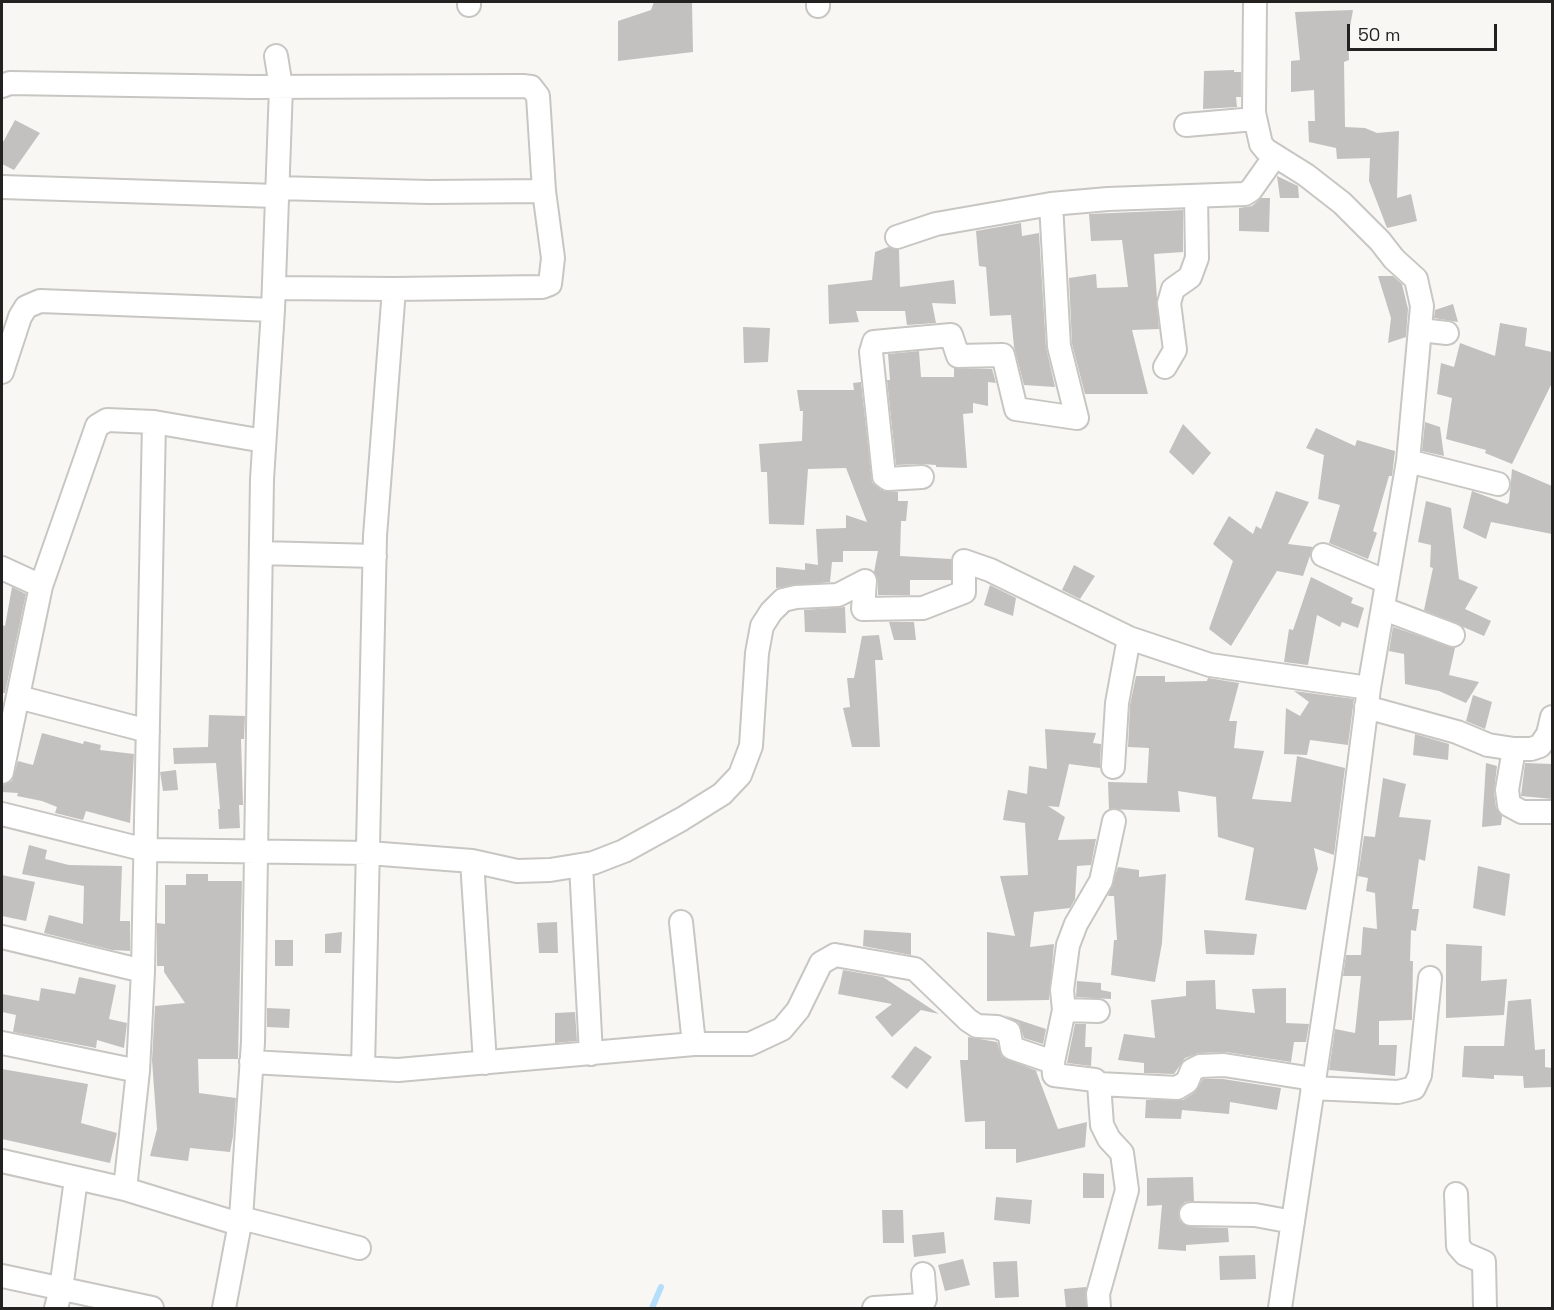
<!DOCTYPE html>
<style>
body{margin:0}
#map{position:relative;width:1554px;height:1310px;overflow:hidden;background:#f8f7f4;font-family:"Space Grotesk",sans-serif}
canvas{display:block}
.frame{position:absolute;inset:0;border:3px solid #232221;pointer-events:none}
.scale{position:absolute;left:1347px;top:24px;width:150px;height:27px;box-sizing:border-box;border:3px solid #232221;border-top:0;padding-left:8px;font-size:18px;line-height:21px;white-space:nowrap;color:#232221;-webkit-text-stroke:4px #f8f7f4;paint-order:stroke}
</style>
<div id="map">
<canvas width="1554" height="1310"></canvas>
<div class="frame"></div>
<div class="scale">50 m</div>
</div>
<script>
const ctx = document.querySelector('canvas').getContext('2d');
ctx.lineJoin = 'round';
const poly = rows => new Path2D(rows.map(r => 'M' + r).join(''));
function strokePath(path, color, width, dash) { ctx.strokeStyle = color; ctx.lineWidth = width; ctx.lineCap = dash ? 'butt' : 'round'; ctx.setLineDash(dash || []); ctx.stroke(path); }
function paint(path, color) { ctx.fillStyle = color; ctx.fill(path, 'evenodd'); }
const stream = poly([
 [652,1308,661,1287]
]);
const building = poly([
 [654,2,692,2,693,52,618,61,618,21,651,10],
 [1353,10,1348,38,1349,60,1344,62,1345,127,1365,128,1377,133,1399,131,1397,198,1411,194,1417,221,1387,228,1369,181,1370,158,1337,159,1336,148,1309,142,1308,121,1315,121,1314,90,1291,92,1291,61,1300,60,1295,12],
 [1234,70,1234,72,1241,72,1241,97,1236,97,1237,107,1203,109,1204,71],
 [15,120,40,133,14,170,2,164,2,144],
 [1277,176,1298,186,1299,198,1280,198],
 [1261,198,1270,198,1269,232,1239,231,1239,208,1252,206],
 [1183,210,1183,252,1154,254,1159,329,1132,330,1148,394,1085,394,1072,344,1069,278,1096,274,1097,288,1128,287,1122,240,1091,241,1089,214],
 [1021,223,1022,236,1039,233,1046,347,1055,387,1024,385,1014,347,1011,315,990,316,986,267,979,266,976,231],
 [888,247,899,250,900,287,954,280,956,304,932,303,936,323,907,325,905,311,856,311,859,322,829,324,828,285,872,280,875,252],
 [1378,276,1393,276,1402,284,1408,309,1406,337,1388,343,1391,318],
 [1453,304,1458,322,1434,318,1435,310],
 [1500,323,1527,328,1525,346,1552,352,1552,383,1512,464,1485,453,1486,450,1446,439,1452,398,1437,394,1441,363,1454,367,1460,343,1495,356],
 [743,327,770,328,768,362,744,363],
 [919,351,921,377,954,377,954,368,992,369,996,383,988,382,988,406,973,403,973,413,963,414,967,468,936,467,936,465,921,464,896,465,887,380,890,380,888,354],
 [861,382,872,482,881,490,898,492,898,501,908,501,906,521,901,521,900,556,951,559,951,580,910,580,910,595,878,595,878,581,874,572,878,551,843,551,843,562,832,562,830,582,776,588,776,567,805,570,805,563,818,565,816,529,846,528,846,515,867,522,846,468,808,469,804,525,769,524,767,472,761,472,759,444,802,441,803,411,800,411,797,390,854,390,853,383],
 [1425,422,1440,427,1444,456,1422,451],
 [1183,424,1211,453,1193,475,1169,452],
 [1316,428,1355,446,1357,440,1395,451,1392,476,1389,476,1373,531,1377,533,1368,559,1329,543,1340,505,1318,499,1324,455,1306,448],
 [1512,469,1552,486,1552,534,1491,522,1486,539,1463,528,1472,491,1507,504,1509,502],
 [1276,491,1309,502,1288,544,1313,547,1303,576,1277,571,1231,646,1209,629,1233,561,1213,544,1229,516,1253,534,1256,526,1261,529],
 [1426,501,1451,508,1459,579,1478,587,1465,609,1491,621,1484,636,1424,610,1433,568,1430,567,1431,545,1418,542],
 [1074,565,1095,576,1080,599,1062,590],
 [1311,577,1353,598,1351,603,1364,608,1358,628,1342,622,1340,627,1317,615,1308,665,1284,662,1289,629,1293,630],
 [990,585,1016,598,1013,616,984,605],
 [12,587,26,594,5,693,2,693,2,625,5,626],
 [845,607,846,633,805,632,804,610],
 [889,622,914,622,916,640,894,640],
 [1393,627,1455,648,1449,675,1479,682,1466,703,1439,691,1405,684,1404,654,1389,651],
 [879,635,883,660,875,660,880,747,852,747,843,708,850,707,847,678,854,678,862,636],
 [1136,676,1165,676,1165,682,1207,681,1208,678,1239,683,1229,721,1237,721,1234,748,1264,751,1252,799,1291,802,1297,756,1345,768,1334,855,1314,848,1318,869,1306,910,1245,900,1254,848,1218,837,1216,797,1178,791,1180,812,1109,809,1108,782,1147,783,1149,748,1128,747,1130,705],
 [1294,691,1354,699,1348,745,1310,740,1307,755,1284,754,1286,708,1300,716,1309,702],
 [1473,695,1492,702,1485,729,1466,721],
 [209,715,245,716,244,739,241,739,243,805,239,805,240,828,219,829,218,809,220,809,216,763,174,764,173,748,208,747],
 [1045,729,1096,733,1093,743,1101,744,1100,768,1069,764,1059,807,1048,806,1065,817,1058,840,1096,839,1091,865,1077,866,1075,899,1070,908,1034,912,1030,947,1054,944,1049,1000,987,1001,987,932,1015,936,1000,876,1028,875,1025,823,1003,820,1008,790,1027,794,1029,766,1047,769],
 [42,733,83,744,84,741,101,745,100,750,134,754,130,823,86,811,83,820,55,813,57,807,42,801,17,796,18,793,2,792,2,785,12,781,18,761,33,765],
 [1415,734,1449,744,1448,760,1413,755],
 [1486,763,1497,766,1494,792,1496,807,1502,816,1501,825,1482,827],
 [1525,763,1552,764,1552,799,1521,796],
 [176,770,178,790,163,791,160,772],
 [1383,778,1406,784,1399,817,1431,820,1425,861,1419,859,1412,909,1419,909,1416,931,1411,930,1410,961,1413,961,1412,1020,1379,1021,1379,1045,1397,1045,1395,1076,1329,1070,1335,1029,1355,1033,1361,976,1343,976,1346,955,1361,955,1363,927,1377,929,1375,893,1366,891,1368,878,1358,876,1364,836,1375,837],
 [29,845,47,850,45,859,69,865,122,866,120,921,130,921,130,951,112,950,44,933,49,915,83,924,84,886,22,874],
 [1478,866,1510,874,1505,916,1473,908],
 [1118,867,1139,870,1139,877,1166,874,1162,943,1155,982,1111,975,1114,940,1117,940,1114,896,1108,896],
 [186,874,208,874,208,881,242,881,238,1059,198,1059,199,1093,236,1098,233,1136,230,1152,190,1148,188,1161,150,1156,157,1129,152,1060,155,1006,185,1003,164,972,164,966,157,966,157,923,165,924,165,885,186,885],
 [2,875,35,882,26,921,2,916],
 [557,922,558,953,539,953,537,923],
 [864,930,911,933,911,955,863,946],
 [1204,930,1257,934,1254,955,1206,954],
 [342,932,341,953,325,953,325,934],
 [275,940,293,940,293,966,275,966],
 [1446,944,1482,946,1481,981,1507,979,1504,1015,1446,1018],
 [843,970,883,977,939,1014,921,1010,892,1037,875,1017,892,1004,838,994],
 [79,977,116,985,109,1019,127,1023,124,1048,97,1040,96,1048,13,1032,16,1015,2,1012,2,994,39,1001,41,988,75,994],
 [1215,980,1216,1009,1255,1013,1252,989,1286,988,1286,1023,1309,1024,1306,1042,1294,1042,1291,1062,1226,1052,1199,1053,1185,1058,1174,1074,1144,1073,1144,1063,1118,1060,1124,1034,1155,1038,1151,1000,1186,996,1186,981],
 [1077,981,1101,983,1101,990,1111,992,1111,999,1076,997],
 [1531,999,1535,1050,1545,1049,1545,1067,1552,1068,1552,1087,1524,1088,1523,1076,1494,1075,1494,1079,1462,1077,1464,1046,1504,1046,1508,1001],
 [267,1008,290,1009,289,1028,267,1027],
 [575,1012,577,1041,555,1043,555,1013],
 [1004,1015,1046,1029,1043,1044,1024,1038,1019,1023],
 [1075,1024,1086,1024,1085,1047,1092,1047,1091,1066,1067,1063],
 [968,1037,997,1042,1002,1057,1040,1072,1036,1071,1058,1129,1087,1122,1085,1147,1016,1163,1016,1149,985,1149,985,1121,965,1122,960,1060,968,1060],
 [915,1046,932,1057,907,1089,891,1077],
 [2,1069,88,1084,81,1123,117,1133,110,1163,2,1139],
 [1203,1079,1223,1079,1281,1088,1277,1110,1230,1102,1229,1114,1182,1110,1181,1119,1145,1118,1146,1100,1183,1100,1194,1093],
 [1083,1173,1104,1174,1104,1198,1083,1198],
 [1193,1177,1194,1201,1185,1202,1180,1207,1179,1220,1190,1227,1228,1228,1229,1242,1186,1245,1186,1251,1158,1249,1162,1205,1147,1206,1147,1178],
 [996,1197,1032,1200,1030,1224,994,1220],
 [882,1210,903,1210,904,1243,883,1243],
 [944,1232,946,1253,914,1257,912,1235],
 [1255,1255,1256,1279,1220,1280,1219,1256],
 [963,1259,970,1285,945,1291,938,1265],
 [1017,1261,1019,1297,995,1298,993,1262],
 [1086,1287,1086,1308,1066,1308,1064,1289]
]);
const minor = poly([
 [818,2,818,6],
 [1255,2,1254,113,1261,144,1266,150,1306,175,1342,203,1380,241,1394,259,1416,279,1422,306,1408,461,1369,688,1346,867,1280,1308],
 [469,5,469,2],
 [2,86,10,83,252,87,523,86,531,87,538,96,544,191,553,258,550,284,542,287,394,289,375,536,363,1068],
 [1186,125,1255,119],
 [2,187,276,196],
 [277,188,429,192,544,191],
 [897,237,936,224,1051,204],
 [274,288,394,289],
 [1420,330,1447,333],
 [1165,367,1175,350,1169,303,1173,289,1190,277,1197,258,1196,196],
 [2,372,20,317,26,307,40,301,273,310],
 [1408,461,1498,484],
 [922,477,888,479,884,476,871,352,874,342,951,335,958,356,1003,355,1016,409,1077,418,1059,346,1051,204,1108,199,1245,194,1251,190,1275,156],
 [261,553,375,556],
 [1323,555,1387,582],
 [2,568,41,586],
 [1384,609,1453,635],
 [18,697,148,731],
 [1366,707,1457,732,1488,745,1514,749,1531,749,1540,746,1548,734,1552,717],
 [1514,749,1507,790,1509,805,1522,812,1552,812],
 [1113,767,1117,703,1129,638],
 [2,772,41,586,97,426,107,420,154,422,264,441],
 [2,814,146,850,369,853,472,861,485,1063],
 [472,861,517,871,550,870,593,863,624,851,682,819,722,794,740,775,751,746,757,653,762,626,771,612,783,600,796,597,838,595,865,581,863,609,923,608,964,592,964,561,990,570,1129,638,1210,665,1369,688],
 [581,865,591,1054],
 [2,937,143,971],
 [1064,1010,1062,990,1068,945,1076,924,1101,881,1114,821],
 [2,1043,138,1071],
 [694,1044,750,1044,782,1029,798,1010,821,963,835,955,915,969,968,1020,977,1026,997,1027,1009,1032,1012,1048,1053,1062,1054,1075,1095,1080,1099,1084,1102,1125,1109,1139,1122,1153,1127,1190,1098,1294,1099,1308],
 [251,1062,398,1070,694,1044,681,922],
 [1053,1062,1064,1010,1098,1011],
 [1099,1084,1177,1088,1187,1082,1192,1070,1200,1066,1224,1065,1313,1079],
 [1312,1088,1398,1092,1414,1088,1420,1075,1430,978],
 [2,1161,125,1189,239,1224],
 [125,1189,138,1071,143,971,154,422],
 [1456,1194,1458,1246,1465,1254,1484,1262,1485,1308],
 [1191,1214,1255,1215,1293,1222],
 [241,1218,359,1248],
 [2,1276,152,1308],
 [56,1308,61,1289,76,1179],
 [224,1308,241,1218,253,1042,262,479,273,310,281,87,276,56],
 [874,1308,922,1305,925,1299,923,1274]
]);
strokePath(stream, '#b4defc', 6);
paint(building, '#c3c1bf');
strokePath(minor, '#c7c6c3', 26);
strokePath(minor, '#fff', 22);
</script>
